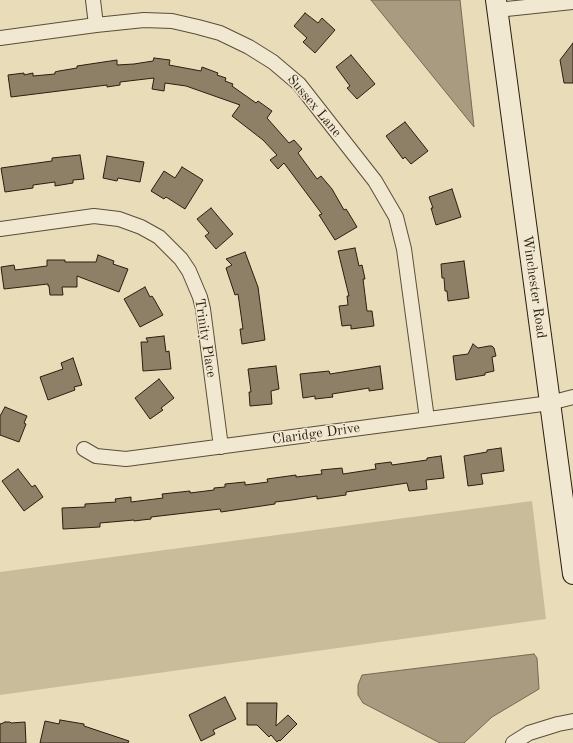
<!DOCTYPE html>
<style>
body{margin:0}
canvas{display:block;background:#e9dcb8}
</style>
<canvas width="573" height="743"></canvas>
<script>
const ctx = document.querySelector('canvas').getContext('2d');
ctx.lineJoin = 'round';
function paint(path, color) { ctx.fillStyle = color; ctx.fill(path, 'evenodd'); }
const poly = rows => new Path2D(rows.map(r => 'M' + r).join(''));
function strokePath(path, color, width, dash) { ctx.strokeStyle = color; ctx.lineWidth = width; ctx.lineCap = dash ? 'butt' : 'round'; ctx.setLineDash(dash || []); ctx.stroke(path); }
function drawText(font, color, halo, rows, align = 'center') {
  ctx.font = font + ' "Old Standard TT",serif'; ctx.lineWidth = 3; ctx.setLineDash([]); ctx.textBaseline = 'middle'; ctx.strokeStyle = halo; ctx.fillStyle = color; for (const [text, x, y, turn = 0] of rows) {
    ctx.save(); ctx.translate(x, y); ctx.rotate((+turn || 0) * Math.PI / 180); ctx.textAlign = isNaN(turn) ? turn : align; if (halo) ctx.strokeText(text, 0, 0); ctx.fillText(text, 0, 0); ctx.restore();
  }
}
const green = poly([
 [532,501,546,619,0,695,0,572]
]);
const water = poly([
 [371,0,460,0,474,127,371,0],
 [534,654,537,658,539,689,492,717,464,743,440,743,363,703,358,695,358,685,362,675,534,654]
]);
const building = poly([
 [305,13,318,23,322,18,335,30,315,53,303,42,307,38,294,26,305,13],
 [573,43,573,83,564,83,560,60,573,43],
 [351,55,375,84,357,99,347,88,350,86,336,67,351,55],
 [154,58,170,60,169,65,201,71,202,67,218,73,217,75,226,78,225,81,233,84,232,86,256,103,258,101,272,111,267,118,289,143,294,140,302,149,298,153,317,179,321,176,332,189,344,210,346,209,348,212,357,227,335,240,319,215,322,214,284,163,278,169,270,160,277,155,263,140,232,116,240,105,186,86,165,83,164,91,152,89,154,78,120,82,120,85,107,87,107,85,11,97,8,75,24,73,24,75,33,73,33,76,55,74,55,72,59,71,77,68,77,66,117,60,117,65,134,64,153,61,154,58],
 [405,122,428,151,411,164,405,157,403,159,386,136,405,122],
 [80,155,84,179,73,180,73,183,55,186,55,182,33,185,33,188,5,192,1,168,52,161,52,158,80,155],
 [107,156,144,162,140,182,118,178,117,181,103,178,107,156],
 [182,167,203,180,185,209,166,197,164,199,151,191,164,171,175,178,182,167],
 [452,189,461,217,436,225,431,208,433,208,429,197,452,189],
 [211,208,233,234,216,249,205,236,209,233,197,219,211,208],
 [355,248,359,266,362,265,365,279,363,279,367,311,372,311,374,326,351,329,351,325,342,326,339,306,348,305,347,296,349,296,338,251,355,248],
 [245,252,258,287,265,340,242,344,240,329,243,329,238,294,235,295,226,268,232,265,226,259,245,252],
 [98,255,114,261,113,264,128,269,119,292,77,276,77,287,62,287,63,295,50,295,49,286,48,286,48,284,4,289,1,267,14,265,15,270,47,266,47,260,65,260,65,262,96,262,98,255],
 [464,261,469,298,448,301,447,291,445,291,444,278,442,278,441,264,464,261],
 [145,287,150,297,152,296,154,299,163,315,140,327,124,299,145,287],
 [164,336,166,352,169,351,171,369,143,371,141,342,148,342,146,338,164,336],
 [473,344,478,348,489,346,492,346,494,348,496,356,492,357,494,371,485,373,485,375,456,380,453,356,468,354,473,344],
 [73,358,82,385,74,387,75,390,48,400,40,377,63,369,61,363,73,358],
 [276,366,279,389,271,391,272,404,250,406,249,392,251,392,248,369,276,366],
 [380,366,383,389,369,391,369,388,332,394,333,397,315,399,315,396,303,398,300,374,329,371,330,374,380,366],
 [159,379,174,398,161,408,163,410,150,419,135,398,159,379],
 [5,407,27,416,24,423,26,424,19,442,0,435,0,416,5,407],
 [501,448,504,471,481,474,483,484,468,486,464,456,487,452,487,450,501,448],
 [441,456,444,478,426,480,427,489,409,491,407,483,346,492,346,495,317,499,317,496,292,500,275,502,275,504,221,512,220,509,151,517,151,519,142,520,134,521,134,520,100,523,100,527,63,529,62,508,85,507,85,504,116,502,115,499,131,497,131,502,163,498,162,494,190,491,190,493,214,490,214,488,225,487,225,484,245,482,245,485,268,482,267,479,296,475,296,477,322,474,321,470,342,468,343,474,376,469,375,464,391,462,392,465,427,460,427,458,441,456],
 [18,469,32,487,35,485,43,497,24,511,2,481,18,469],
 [225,697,236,719,213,730,215,734,201,741,189,715,225,697],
 [247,703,277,703,276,726,288,715,297,724,280,741,279,740,277,742,271,735,269,737,257,725,247,725,247,703],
 [60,720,84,724,84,726,129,741,128,743,40,743,45,721,59,724,60,720],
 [5,722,10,722,11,723,25,722,26,743,0,743,0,724,3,723,5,722]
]);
const minor = poly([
 [93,0,96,25],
 [497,10,573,2],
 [0,38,96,25,144,20,172,21,198,27,220,33,249,47,273,62,299,84,375,181,396,217,404,249,427,419],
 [0,229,94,216,119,219,141,227,159,237,181,259,189,271,200,297,203,309,221,447],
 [84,449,96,456,126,459,550,403,573,397],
 [513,743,529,733,558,724,573,721]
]);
const secondary = poly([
 [496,0,573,574]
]);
const streetNames = [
 ["Sussex Lane",314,106,50],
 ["Winchester Road",534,287,82],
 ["Trinity Place",205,338,81],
 ["Claridge Drive",316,434,-8]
];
paint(green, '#c9bc9b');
paint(water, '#a99b7f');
strokePath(water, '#776953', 1);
paint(building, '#8e8067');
strokePath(building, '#2c1d10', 1);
strokePath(minor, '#5b4d3a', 16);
strokePath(secondary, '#2c1d10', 22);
strokePath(minor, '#f1e8d1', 14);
strokePath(secondary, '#f1e8d1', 20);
drawText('14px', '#2c1d10', '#f1e8d1', streetNames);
</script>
